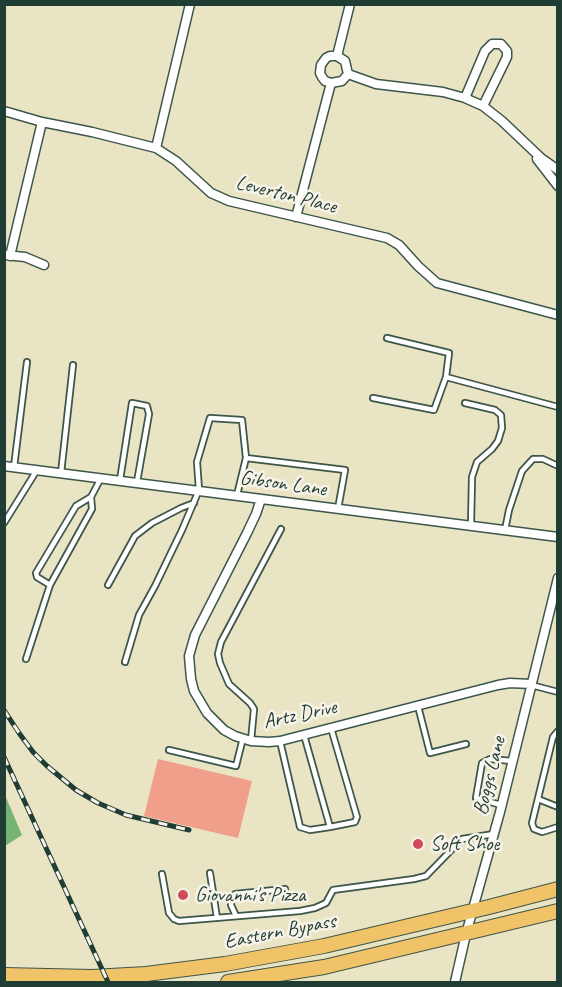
<!DOCTYPE html>
<style>
body{margin:0}
#map{position:relative;width:562px;height:987px;overflow:hidden;background:#e9e4c4;font-family:Caveat,sans-serif}
canvas{display:block}
.frame{position:absolute;inset:0;border:6px solid #1f3d34;pointer-events:none}
</style>
<div id="map">
<canvas width="562" height="987"></canvas>
<div class="frame"></div>
</div>
<script>
const ctx = document.querySelector('canvas').getContext('2d');
ctx.lineJoin = 'round';
function paint(path, color) { ctx.fillStyle = color; ctx.fill(path, 'evenodd'); }
const poly = rows => new Path2D(rows.map(r => 'M' + r).join(''));
function strokePath(path, color, width, dash) { ctx.strokeStyle = color; ctx.lineWidth = width; ctx.lineCap = dash ? 'butt' : 'round'; ctx.setLineDash(dash || []); ctx.stroke(path); }
function drawText(font, color, halo, rows, align = 'center') {
  ctx.font = font + ' Caveat,sans-serif'; ctx.lineWidth = 5; ctx.setLineDash([]); ctx.textBaseline = 'middle'; ctx.strokeStyle = halo; ctx.fillStyle = color; for (const [text, x, y, turn = 0] of rows) {
    ctx.save(); ctx.translate(x, y); ctx.rotate((+turn || 0) * Math.PI / 180); ctx.textAlign = isNaN(turn) ? turn : align; if (halo) ctx.strokeText(text, 0, 0); ctx.fillText(text, 0, 0); ctx.restore();
  }
}
const forest = poly([
 [5,795,22,835,5,846,4,846]
]);
const building = poly([
 [158,759,252,781,238,838,144,816]
]);
const service = poly([
 [387,338,449,353,446,377,558,407],
 [373,398,434,410,446,377],
 [465,403,495,410,501,415,502,428,498,441,492,449,477,462,472,477,471,525],
 [14,467,27,362],
 [61,473,73,365],
 [120,480,132,403,147,406,149,414,137,482],
 [237,495,246,458,345,470,338,509],
 [91,497,76,506,36,573,37,577,50,585,92,509,91,497,101,478],
 [4,523,37,470],
 [505,530,509,510,522,471,533,459,543,459,558,466],
 [108,585,135,536,152,523,181,508,194,503],
 [26,659,50,585],
 [125,662,139,615,155,586,182,530,199,490,197,462,210,418,242,420,246,458],
 [531,685,558,692],
 [418,706,430,753,466,744],
 [558,731,553,737,532,823,534,829,542,832,558,827],
 [251,741,254,709,250,703,229,684,220,663,218,654,221,642,281,529],
 [280,741,300,827,310,830,330,827,304,735],
 [169,750,236,766,243,738],
 [538,799,558,807],
 [501,805,476,798,482,763,490,759,512,761],
 [330,827,355,822,357,817,331,728],
 [210,873,217,918],
 [162,874,169,913,174,919,179,921,300,911,315,908,326,903,333,890,414,879,426,876,462,839,494,834],
 [236,916,231,905,231,900,235,894,285,889]
]);
const minor = poly([
 [337,56,350,4],
 [348,74,376,84,443,92,465,98,483,106,502,121,541,158,558,170],
 [331,83,325,81,322,77,320,73,321,65,326,58,330,56,337,56],
 [331,83,342,81,348,74,345,61,337,56],
 [465,98,485,51,492,44,501,44,507,51,507,57,483,106],
 [4,111,42,122,92,132,156,148,176,161,211,193,229,201,387,238,399,245,418,266,437,283,558,315],
 [156,148,190,4],
 [537,159,558,186],
 [296,217,331,83],
 [5,255,25,257,44,265],
 [10,256,42,122],
 [4,466,558,537],
 [261,499,256,514,247,533,195,635,189,656,191,679,194,691,207,713,224,730,235,736,251,741,269,742,280,741,498,685,510,683,531,684],
 [455,982,466,934,500,812,558,578]
]);
const primary = poly([
 [4,975,92,977,146,974,225,964,324,946,489,907,558,889],
 [228,982,324,967,558,911]
]);
const rail = poly([
 [4,710,19,733,33,752,47,766,76,790,98,803,126,815,189,830],
 [4,757,108,982]
]);
const markers = [
 [418,844,6,"#d1495b"],
 [183,895,6,"#d1495b"]
];
const streetNames = [
 ["Leverton Place",286,195,14],
 ["Gibson Lane",283,484,8],
 ["Artz Drive",300,715,-12],
 ["Boggs Lane",490,776,-76],
 ["Eastern Bypass",280,932,-11]
];
const poiNames = [
 ["Soft Shoe",430,844],
 ["Giovanni's Pizza",195,895]
];
paint(forest, '#76b474');
paint(building, '#ef9f8a');
strokePath(service, '#3d564a', 8);
strokePath(minor, '#3d564a', 11);
strokePath(primary, '#3d564a', 16);
strokePath(service, '#fff', 4.5);
strokePath(minor, '#fff', 8);
strokePath(primary, '#f1c369', 14);
strokePath(rail, '#1f3d34', 5);
strokePath(rail, '#f7f3e8', 3, [9]);
for (const [x, y, r, color] of markers) { const dot = new Path2D(); dot.arc(x, y, r, 0, 2 * Math.PI); ctx.fillStyle = color; ctx.fill(dot); strokePath(dot, '#f7f3e8', 2); }
drawText('21px', '#1f3d34', '#f7f3e8', streetNames);
drawText('21px', '#1f3d34', '#f7f3e8', poiNames, 'left');
</script>
